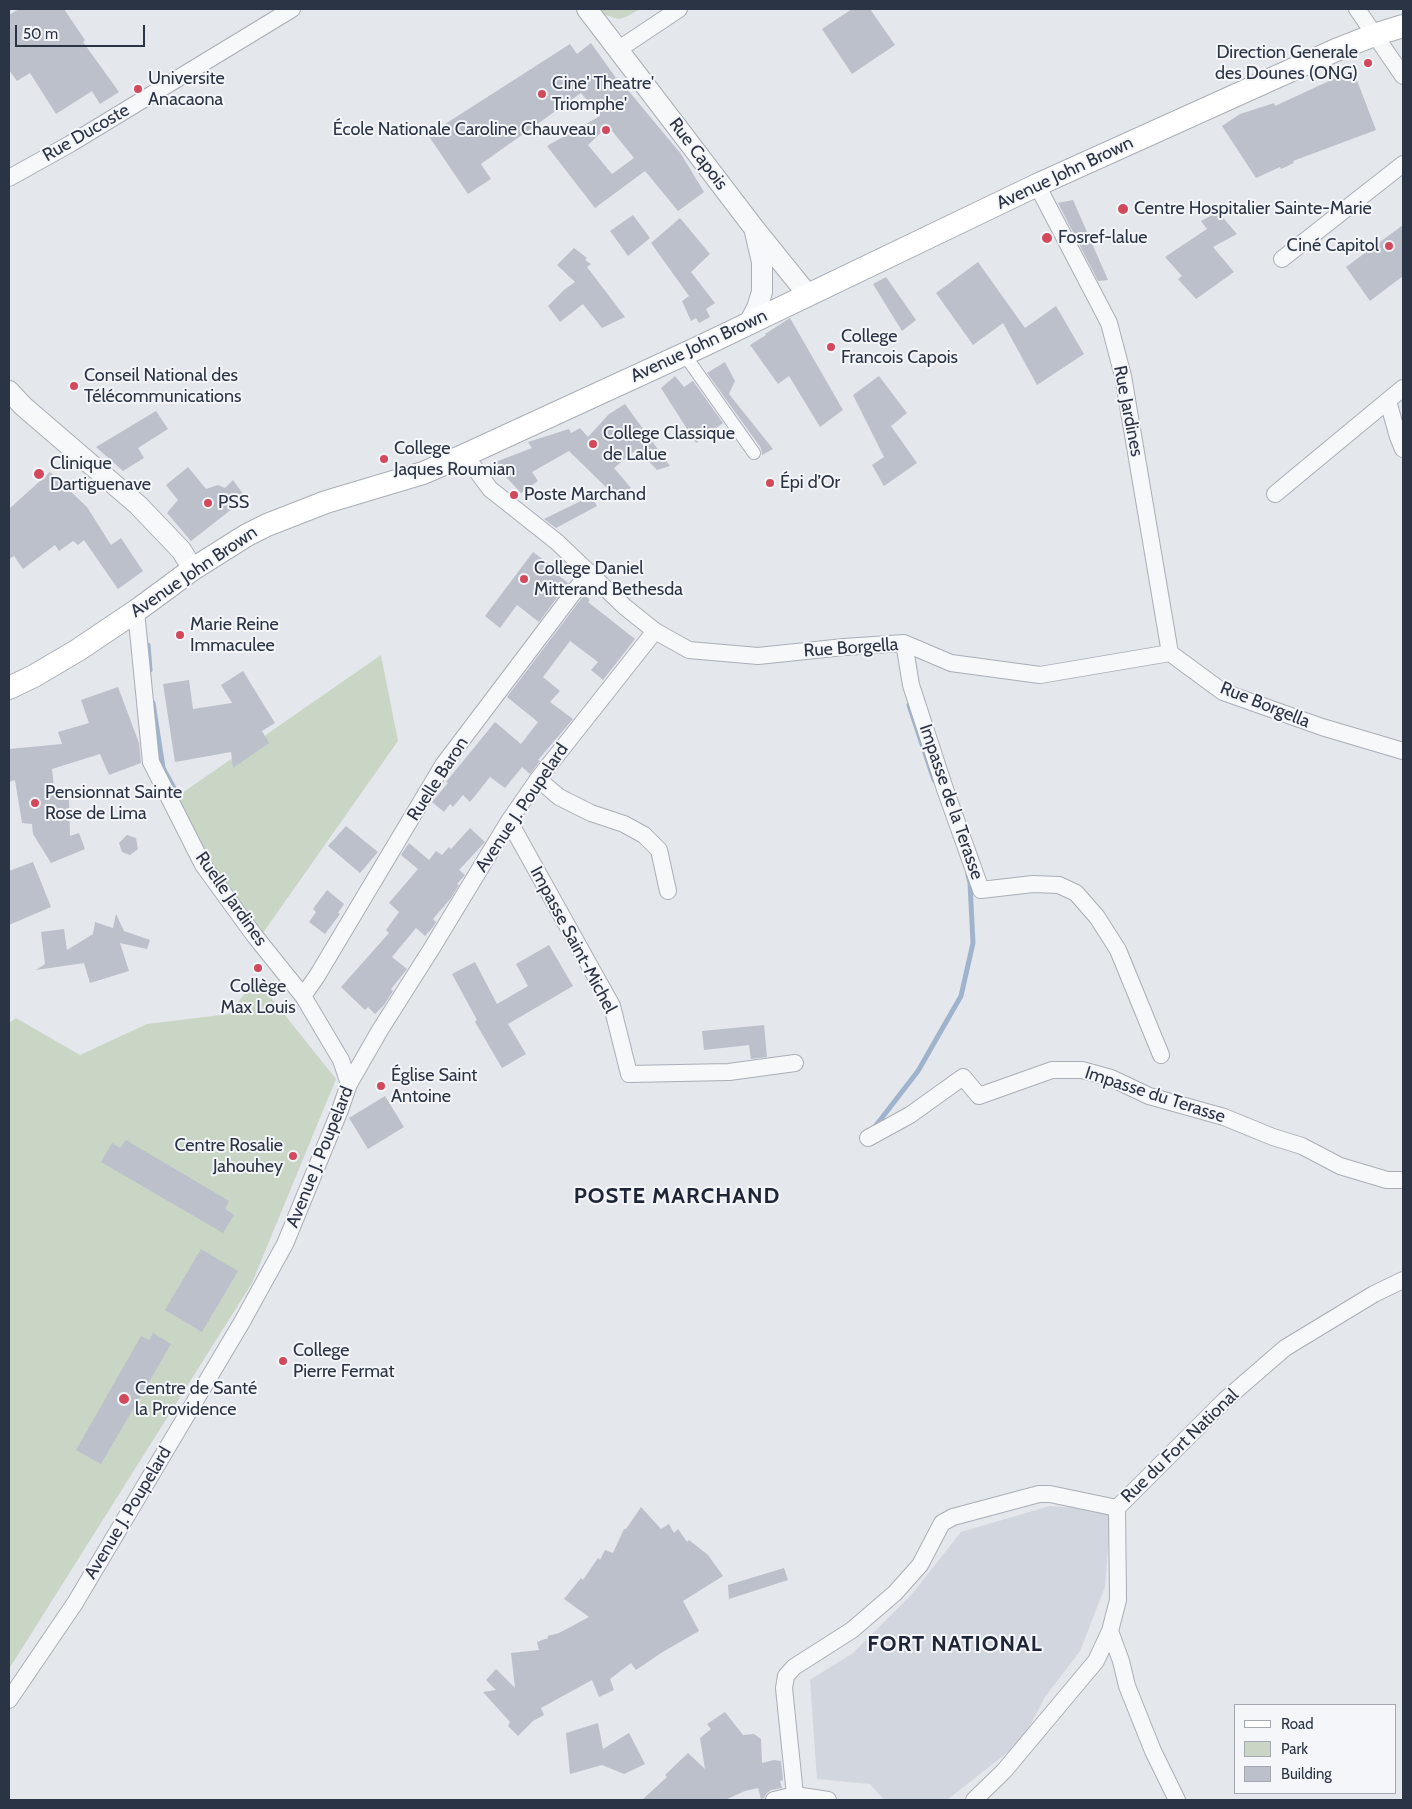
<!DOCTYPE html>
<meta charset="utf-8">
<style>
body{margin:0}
#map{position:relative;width:1412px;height:1809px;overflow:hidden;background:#e4e7ec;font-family:Cabin,sans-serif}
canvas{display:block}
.frame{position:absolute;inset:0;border:10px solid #2b3445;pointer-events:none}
.legend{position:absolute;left:1234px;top:1704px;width:162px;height:90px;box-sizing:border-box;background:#f4f6f9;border:1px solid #a4a8b1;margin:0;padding:6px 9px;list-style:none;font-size:15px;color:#2b3445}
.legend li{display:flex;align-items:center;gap:10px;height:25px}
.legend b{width:25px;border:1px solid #a4a8b1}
.scale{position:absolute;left:15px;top:25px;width:130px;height:22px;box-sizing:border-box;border:2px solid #2b3445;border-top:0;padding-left:6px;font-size:15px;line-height:18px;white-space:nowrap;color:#2b3445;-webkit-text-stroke:4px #f4f6f9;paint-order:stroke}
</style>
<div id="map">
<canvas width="1412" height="1809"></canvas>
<div class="frame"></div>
<ul class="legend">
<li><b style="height:6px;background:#fff"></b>Road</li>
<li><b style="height:14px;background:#c9d6c5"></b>Park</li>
<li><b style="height:14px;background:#bbc0ca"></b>Building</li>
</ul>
<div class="scale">50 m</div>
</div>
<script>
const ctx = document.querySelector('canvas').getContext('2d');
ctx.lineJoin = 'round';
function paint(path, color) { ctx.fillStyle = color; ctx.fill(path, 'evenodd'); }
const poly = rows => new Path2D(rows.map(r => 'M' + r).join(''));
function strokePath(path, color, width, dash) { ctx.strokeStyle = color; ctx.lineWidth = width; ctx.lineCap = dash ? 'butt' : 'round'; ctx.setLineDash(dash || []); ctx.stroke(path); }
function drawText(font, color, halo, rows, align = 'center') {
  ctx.font = font + ' Cabin,sans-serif'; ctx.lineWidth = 4; ctx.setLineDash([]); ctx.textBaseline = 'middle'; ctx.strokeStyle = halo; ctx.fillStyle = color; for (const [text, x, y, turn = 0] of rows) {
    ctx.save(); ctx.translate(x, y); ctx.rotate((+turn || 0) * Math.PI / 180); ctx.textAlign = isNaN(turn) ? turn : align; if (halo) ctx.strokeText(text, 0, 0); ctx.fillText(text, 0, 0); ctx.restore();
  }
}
const built = poly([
 [1050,1506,1111,1510,1105,1587,1080,1651,1045,1697,1022,1741,947,1800,884,1800,870,1784,817,1779,810,1680,853,1653,912,1594,961,1532]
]);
const green = poly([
 [600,9,640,9,626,17,618,19,606,15],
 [381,655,398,741,260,937,205,862,175,798],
 [256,979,336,1079,252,1283,9,1669,9,1023,16,1018,80,1055,147,1024,229,1014]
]);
const stream = poly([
 [148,645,150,670],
 [153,703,163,768,174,788,174,796],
 [909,705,934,780],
 [874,1128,918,1071,961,996,973,943,970,883,968,875]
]);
const building = poly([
 [19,9,64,9,85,40,83,42,119,92,100,104,92,91,56,114,30,73,17,81,9,70,9,15],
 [852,9,870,9,895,45,852,74,822,29],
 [591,43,616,78,617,77,681,154,704,192,678,211,645,171,595,208,547,146,600,116,581,93,481,164,491,179,468,194,428,135,570,44,577,54],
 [608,126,634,158,612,174,588,145],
 [1353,70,1376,130,1293,161,1294,163,1281,169,1280,167,1256,178,1222,126,1240,114,1274,103,1275,106],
 [1073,200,1108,280,1098,281,1058,203],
 [1218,212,1237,234,1213,247,1234,272,1196,299,1178,279,1182,276,1165,257,1207,229,1201,221],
 [633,215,650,238,628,256,610,231],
 [680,218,710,254,691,272,715,303,706,309,710,317,699,323,696,318,691,321,682,301,689,296,651,243],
 [1403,225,1403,276,1370,301,1346,267],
 [574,248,587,258,585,260,591,264,587,267,625,317,602,328,583,304,560,322,548,306,564,290,575,282,557,265],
 [978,262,1025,328,1056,306,1084,354,1037,385,1003,323,973,345,936,293],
 [886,277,916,320,902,331,873,284],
 [790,318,843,410,820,427,789,376,778,384,750,345,766,335,765,334],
 [725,362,735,381,729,394,773,449,762,455,761,448,707,373],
 [675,376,684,387,693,381,723,423,696,443,661,388],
 [879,376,907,413,891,426,917,463,884,486,872,465,884,457,853,395],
 [625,404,670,466,657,470,637,449,614,468,631,488,616,497,569,451,532,472,538,481,521,493,493,463,532,448,528,442,569,429,571,433,580,428,588,437,609,414],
 [156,411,168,429,138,448,144,458,123,471,96,447],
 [188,467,206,489,218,485,225,488,233,480,246,498,191,541,167,513,178,500,166,485],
 [50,472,87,507,111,545,121,538,143,571,118,589,84,540,78,545,73,541,59,551,55,545,23,569,14,556,9,559,9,509],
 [591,496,597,506,556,528,544,519],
 [533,552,549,564,547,566,568,583,539,622,517,605,500,628,485,616],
 [584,595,590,600,588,602,635,639,603,680,591,670,598,662,570,641,543,677,560,691,550,702,573,719,538,760,540,761,530,774,522,767,505,788,490,777,470,802,463,795,453,807,450,804,444,812,432,802,448,783,446,782,495,722,521,744,538,722,507,697],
 [243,671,275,723,262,731,269,743,233,768,231,752,175,762,163,684,189,680,193,709,232,703,221,685],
 [118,687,139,743,141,763,109,775,100,754,52,769,55,797,69,798,70,836,79,833,85,849,51,863,33,834,32,824,22,823,15,780,9,782,9,749,62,744,58,732,89,723,81,700],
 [346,826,378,852,360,873,328,846],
 [470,828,485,842,459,870,465,875,457,884,459,885,451,898,433,919,436,922,433,927,425,936,416,928,392,957,407,969,391,989,393,991,384,1005,375,1014,368,1007,365,1010,341,987,389,933,386,930,399,912,389,903,418,869,401,855,409,843,429,860,436,851,442,855,449,847,451,849],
 [127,835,136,838,138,849,130,855,122,852,119,843],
 [33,862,51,907,9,925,9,871],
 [327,890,344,904,338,913,340,914,325,934,309,922,316,912,313,909],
 [116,914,124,931,150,940,147,949,120,943,129,971,90,983,84,963,36,970,45,964,41,932,64,929,67,950,93,934,95,922,113,928],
 [549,945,573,986,508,1024,526,1054,502,1068,475,1022,477,1020,452,974,475,962,497,1004,528,986,516,964],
 [764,1025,767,1057,751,1059,749,1045,704,1050,702,1031],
 [385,1096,404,1127,368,1149,349,1118],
 [126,1140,229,1201,225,1209,234,1215,223,1233,101,1162,112,1143,120,1148],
 [201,1249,238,1271,202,1332,165,1310],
 [153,1333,171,1344,101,1464,76,1450,141,1336,149,1340],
 [641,1507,661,1529,669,1524,674,1533,678,1529,687,1542,689,1540,708,1555,723,1576,683,1601,699,1631,661,1653,636,1670,631,1663,610,1679,614,1690,599,1697,592,1680,541,1708,544,1715,533,1721,518,1736,508,1726,510,1722,483,1692,496,1690,486,1680,496,1669,515,1688,511,1653,539,1650,537,1642,548,1638,548,1636,559,1633,589,1617,564,1599,581,1578,583,1580,598,1558,600,1560,605,1550,613,1553,624,1529,626,1529],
 [784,1568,788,1580,729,1599,728,1585],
 [725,1712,743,1735,754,1734,761,1739,762,1763,774,1760,781,1761,783,1780,780,1781,782,1788,771,1790,767,1793,764,1798,761,1799,758,1788,745,1791,725,1800,642,1800,667,1777,665,1775,688,1753,705,1769,700,1738,711,1729,707,1724],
 [598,1723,603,1749,629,1733,645,1764,624,1774,602,1765,570,1774,566,1733]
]);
const pedestrian = poly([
 [684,354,754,453]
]);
const minor = poly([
 [1357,9,1403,76],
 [619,49,679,9],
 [9,178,70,144,292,9],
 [1037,185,1109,323,1123,376,1170,653],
 [1282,259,1403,164],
 [1388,401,1398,437,1403,449],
 [465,455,490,489,557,542,625,607,655,631,689,650,758,656,844,647,904,643,951,663,1040,675,1170,653,1223,692,1322,727,1403,751],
 [1275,494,1403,388],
 [136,611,151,762,203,865,254,935,303,996,341,1060,349,1084],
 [904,643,911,685,945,789,981,890,1033,884,1059,885,1076,893,1097,917,1118,950,1161,1055],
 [538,779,559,797,591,813,624,824,644,835,659,850,668,891],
 [509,821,612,1006,629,1074,729,1072,795,1063],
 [303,996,317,976,443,765,589,572],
 [868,1138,910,1115,963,1077,979,1096,1052,1070,1082,1070,1111,1078,1149,1096,1224,1117,1273,1137,1302,1146,1340,1166,1387,1180,1403,1180],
 [1110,1631,1121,1661,1127,1686,1153,1751,1177,1800],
 [9,1700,75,1603,242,1322,285,1244,340,1110,349,1084,380,1030,432,948,509,821,538,779,655,631],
 [795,1795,784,1688,786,1676,794,1667,852,1630,895,1593,920,1565,942,1523,953,1517,1039,1494,1050,1494,1117,1508,1225,1400,1285,1348,1374,1294,1403,1280],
 [774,1800,795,1795,828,1800],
 [974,1800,1004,1771,1096,1661,1110,1631,1118,1600,1117,1508]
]);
const tertiary = poly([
 [587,9,754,228,808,295],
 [749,323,757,308,762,292,762,262,755,232],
 [9,391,23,406,138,505,181,550,193,569]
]);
const secondary = poly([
 [9,688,34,676,78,650,136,611,193,569,247,535,267,525,326,502,423,473,465,455,702,346,1037,185,1336,50,1374,35,1403,26]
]);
const markers = [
 [1368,63,5,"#d1495b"],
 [138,89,5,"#d1495b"],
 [542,94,5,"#d1495b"],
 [606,130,5,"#d1495b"],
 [1123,209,6,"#d1495b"],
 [1047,238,6,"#d1495b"],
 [1389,246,5,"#d1495b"],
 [831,347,5,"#d1495b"],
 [74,386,5,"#d1495b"],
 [593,444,5,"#d1495b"],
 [384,459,5,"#d1495b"],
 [39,474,6,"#d1495b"],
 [770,483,5,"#d1495b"],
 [514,495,5,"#d1495b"],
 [208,503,5,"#d1495b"],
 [524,579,5,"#d1495b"],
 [180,635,5,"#d1495b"],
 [35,803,5,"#d1495b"],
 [258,968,5,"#d1495b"],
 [381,1086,5,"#d1495b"],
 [293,1156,5,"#d1495b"],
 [283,1361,5,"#d1495b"],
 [124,1399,6,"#d1495b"]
];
const poiNames = [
 ["Direction Generale",1358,53,"right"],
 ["des Dounes (ONG)",1358,74,"right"],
 ["Universite",148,79],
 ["Anacaona",148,100],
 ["Cine' Theatre'",552,84],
 ["Triomphe'",552,105],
 ["École Nationale Caroline Chauveau",596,130,"right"],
 ["Centre Hospitalier Sainte-Marie",1134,209],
 ["Fosref-lalue",1058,238],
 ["Ciné Capitol",1379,246,"right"],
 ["College",841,337],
 ["Francois Capois",841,358],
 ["Conseil National des",84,376],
 ["Télécommunications",84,397],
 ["College Classique",603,434],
 ["de Lalue",603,455],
 ["College",394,449],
 ["Jaques Roumian",394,470],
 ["Clinique",50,464],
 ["Dartiguenave",50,485],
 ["Épi d’Or",780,483],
 ["Poste Marchand",524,495],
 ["PSS",218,503],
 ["College Daniel",534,569],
 ["Mitterand Bethesda",534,590],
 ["Marie Reine",190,625],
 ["Immaculee",190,646],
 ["Pensionnat Sainte",45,793],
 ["Rose de Lima",45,814],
 ["Collège",258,987,"center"],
 ["Max Louis",258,1008,"center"],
 ["Église Saint",391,1076],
 ["Antoine",391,1097],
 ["Centre Rosalie",283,1146,"right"],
 ["Jahouhey",283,1167,"right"],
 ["College",293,1351],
 ["Pierre Fermat",293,1372],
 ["Centre de Santé",135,1389],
 ["la Providence",135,1410]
];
const streetNames = [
 ["Rue Ducoste",86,133,-30],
 ["Rue Capois",698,154,53],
 ["Avenue John Brown",1065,173,-25],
 ["Avenue John Brown",699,346,-25],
 ["Rue Jardines",1128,411,79],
 ["Avenue John Brown",194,572,-34],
 ["Rue Borgella",851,648,-4],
 ["Rue Borgella",1265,705,22],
 ["Ruelle Baron",438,779,-57],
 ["Impasse de la Terasse",951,802,71],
 ["Avenue J. Poupelard",522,808,-56],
 ["Ruelle Jardines",231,899,55],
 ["Impasse Saint-Michel",573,940,62],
 ["Impasse du Terasse",1155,1095,18],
 ["Avenue J. Poupelard",320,1157,-68],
 ["Rue du Fort National",1180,1446,-44],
 ["Avenue J. Poupelard",128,1513,-59]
];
const districtNames = [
 ["POSTE MARCHAND",677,1197],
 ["FORT NATIONAL",955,1645]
];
paint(built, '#d2d6de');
paint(green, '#c9d6c5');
strokePath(stream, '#9fb4cc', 5);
paint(building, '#bbc0ca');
strokePath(pedestrian, '#a9aeb7', 14);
strokePath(minor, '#a9aeb7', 18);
strokePath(tertiary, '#a9aeb7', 22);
strokePath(secondary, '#a9aeb7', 24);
strokePath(pedestrian, '#f7f8fa', 12);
strokePath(minor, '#f7f8fa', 16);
strokePath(tertiary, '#f7f8fa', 20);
strokePath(secondary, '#fff', 22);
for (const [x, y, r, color] of markers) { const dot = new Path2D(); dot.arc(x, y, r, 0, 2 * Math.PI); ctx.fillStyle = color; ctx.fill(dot); strokePath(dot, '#f4f6f9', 2); }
drawText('18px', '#2b3445', '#f4f6f9', poiNames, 'left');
drawText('18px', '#2b3445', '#f4f6f9', streetNames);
ctx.letterSpacing = '1px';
drawText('bold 22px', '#1d2536', '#f4f6f9', districtNames);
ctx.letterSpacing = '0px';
</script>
